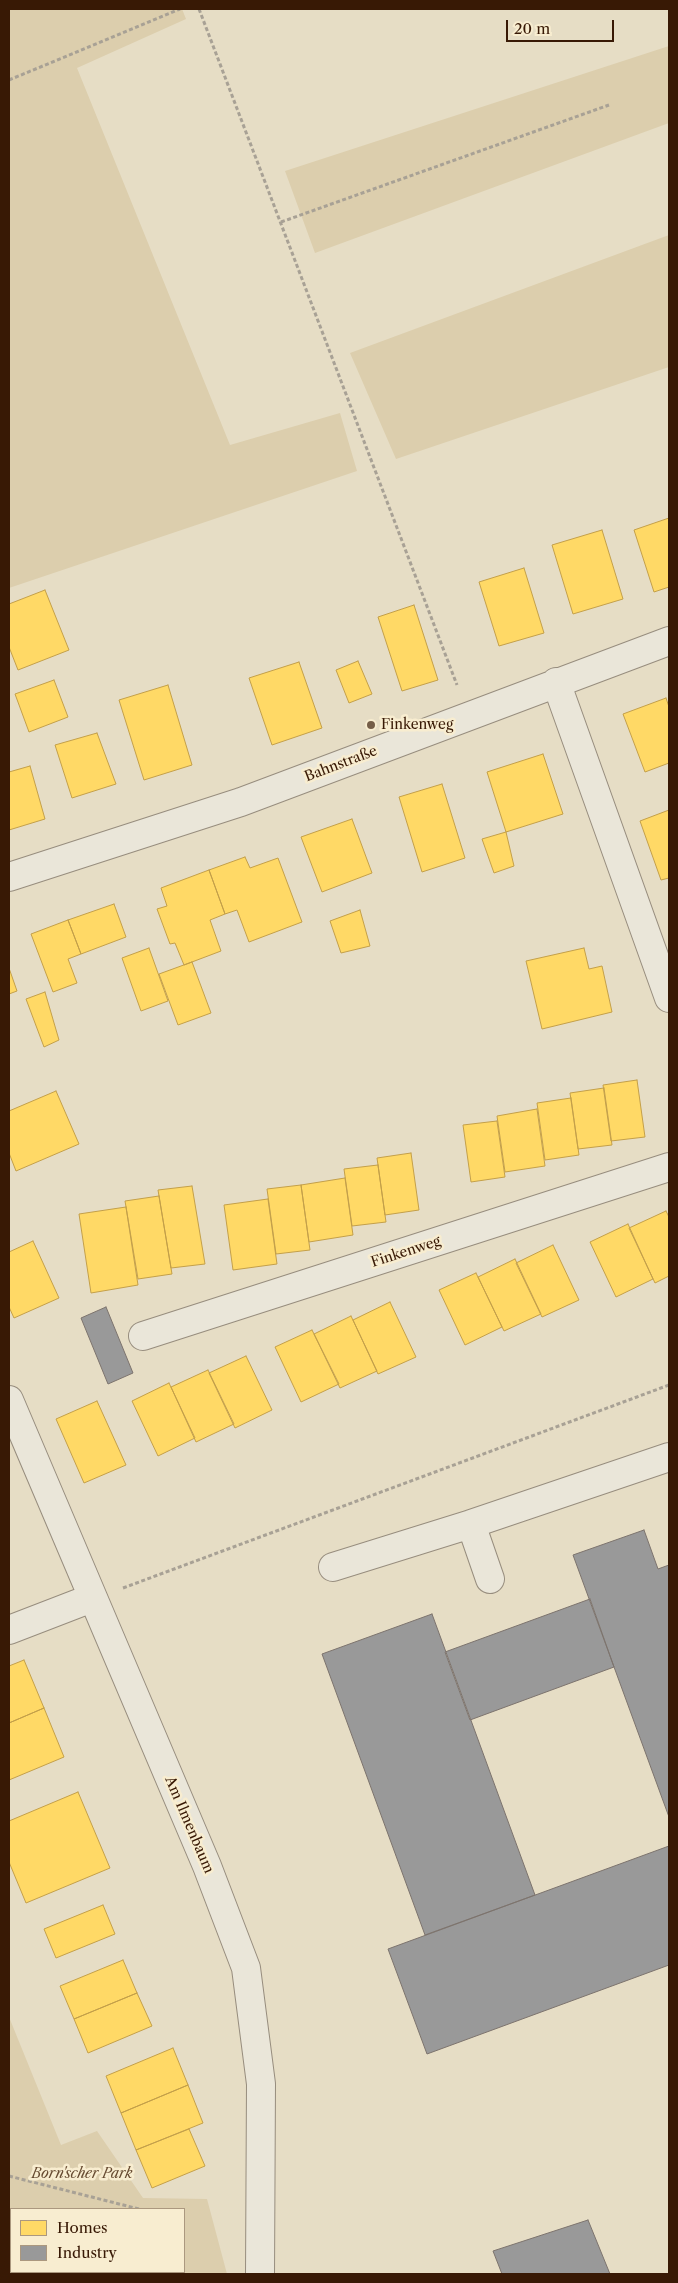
<!DOCTYPE html>
<meta charset="utf-8">
<style>
body{margin:0}
#map{position:relative;width:678px;height:2283px;overflow:hidden;background:#e6ddc5;font-family:"Libre Caslon Text",serif}
canvas{display:block}
.frame{position:absolute;inset:0;border:10px solid #381905;pointer-events:none}
.legend{position:absolute;left:10px;top:2208px;width:175px;height:65px;box-sizing:border-box;background:#f8edd0;border:1px solid #ab987f;margin:0;padding:6px 9px;list-style:none;font-size:15px;color:#381905}
.legend li{display:flex;align-items:center;gap:10px;height:25px}
.legend b{width:25px;border:1px solid #ab987f}
.scale{position:absolute;left:506px;top:20px;width:108px;height:22px;box-sizing:border-box;border:2px solid #381905;border-top:0;padding-left:6px;font-size:15px;line-height:18px;white-space:nowrap;color:#381905;-webkit-text-stroke:4px #f8edd0;paint-order:stroke}
</style>
<div id="map">
<canvas width="678" height="2283"></canvas>
<div class="frame"></div>
<ul class="legend">
<li><b style="height:14px;background:#ffd966"></b>Homes</li>
<li><b style="height:14px;background:#999"></b>Industry</li>
</ul>
<div class="scale">20 m</div>
</div>
<script>
const ctx = document.querySelector('canvas').getContext('2d');
ctx.lineJoin = 'round';
function paint(path, color) { ctx.fillStyle = color; ctx.fill(path, 'evenodd'); }
const poly = rows => new Path2D(rows.map(r => 'M' + r).join(''));
function strokePath(path, color, width, dash) { ctx.strokeStyle = color; ctx.lineWidth = width; ctx.lineCap = dash ? 'butt' : 'round'; ctx.setLineDash(dash || []); ctx.stroke(path); }
function drawText(font, color, halo, rows, align = 'center') {
  ctx.font = font + ' "Libre Caslon Text",serif'; ctx.lineWidth = 5; ctx.setLineDash([]); ctx.textBaseline = 'middle'; ctx.strokeStyle = halo; ctx.fillStyle = color; for (const [text, x, y, turn = 0] of rows) {
    ctx.save(); ctx.translate(x, y); ctx.rotate((+turn || 0) * Math.PI / 180); ctx.textAlign = isNaN(turn) ? turn : align; if (halo) ctx.strokeText(text, 0, 0); ctx.fillText(text, 0, 0); ctx.restore();
  }
}
const green = poly([
 [9,9,182,9,186,19,77,68,230,445,340,413,357,471,9,588],
 [669,46,669,123,315,253,285,171],
 [669,235,669,367,396,459,350,353],
 [9,2017,61,2145,97,2131,143,2198,207,2199,227,2274,138,2274,136,2272,184,2272,184,2209,11,2209,11,2245,9,2246]
]);
const homes = poly([
 [669,518,669,587,654,592,634,530,669,518],
 [602,530,623,599,573,614,552,545,602,530],
 [524,568,544,633,499,646,479,582,524,568],
 [45,590,69,650,18,670,9,647,9,604,45,590],
 [414,605,438,680,402,691,378,617,414,605],
 [358,661,372,694,349,703,336,670,358,661],
 [299,662,322,728,272,745,249,678,299,662],
 [54,680,68,717,29,732,15,694,54,680],
 [168,685,192,765,144,780,119,700,168,685],
 [666,698,669,707,669,763,645,772,623,714,666,698],
 [97,733,116,784,72,798,55,745,97,733],
 [543,754,563,814,506,832,487,772,543,754],
 [30,766,45,819,9,830,9,772,30,766],
 [442,784,465,858,422,872,399,797,442,784],
 [669,810,669,878,661,880,640,821,669,810],
 [352,819,372,873,322,892,301,837,352,819],
 [506,832,514,866,494,873,482,839,506,832],
 [245,857,250,868,278,858,302,922,249,942,237,910,225,914,209,870,245,857],
 [209,870,225,914,210,920,221,951,184,965,175,943,170,944,157,909,167,906,161,888,209,870],
 [114,904,126,937,81,954,68,920,114,904],
 [360,910,370,946,341,953,330,921,360,910],
 [68,920,81,954,68,959,77,983,53,992,31,934,68,920],
 [149,948,168,1001,141,1011,122,958,149,948],
 [584,948,589,969,602,966,612,1012,542,1029,526,961,584,948],
 [192,962,211,1013,178,1025,159,974,192,962],
 [9,968,17,991,9,994,9,968],
 [45,992,59,1040,44,1047,26,999,45,992],
 [637,1080,645,1137,611,1141,603,1085,637,1080],
 [604,1088,612,1145,578,1149,570,1093,604,1088],
 [56,1091,79,1144,16,1171,9,1153,9,1111,56,1091],
 [571,1098,579,1155,545,1160,537,1103,571,1098],
 [537,1109,545,1166,505,1172,497,1116,537,1109],
 [497,1121,505,1177,471,1182,463,1125,497,1121],
 [411,1153,419,1210,385,1215,377,1158,411,1153],
 [378,1165,386,1222,352,1226,344,1169,378,1165],
 [345,1178,353,1235,309,1242,301,1185,345,1178],
 [301,1185,310,1250,276,1254,267,1189,301,1185],
 [192,1186,205,1264,171,1268,158,1190,192,1186],
 [159,1196,172,1274,138,1279,125,1201,159,1196],
 [268,1199,277,1264,233,1270,224,1205,268,1199],
 [126,1207,138,1285,91,1293,79,1214,126,1207],
 [666,1211,669,1217,669,1276,655,1283,629,1228,666,1211],
 [628,1224,653,1279,616,1297,590,1242,628,1224],
 [33,1241,59,1298,14,1318,9,1307,9,1252,33,1241],
 [553,1245,579,1300,542,1317,516,1263,553,1245],
 [515,1259,541,1314,504,1331,478,1277,515,1259],
 [476,1273,502,1327,465,1345,439,1290,476,1273],
 [390,1302,416,1357,378,1374,353,1320,390,1302],
 [351,1316,377,1371,340,1388,314,1334,351,1316],
 [312,1330,339,1384,301,1402,275,1347,312,1330],
 [246,1356,272,1410,235,1428,209,1373,246,1356],
 [208,1370,234,1424,196,1442,171,1387,208,1370],
 [169,1383,195,1438,158,1456,132,1401,169,1383],
 [97,1401,126,1465,84,1483,56,1419,97,1401],
 [24,1660,44,1708,9,1723,9,1666,24,1660],
 [44,1708,64,1757,9,1780,9,1723,44,1708],
 [78,1792,110,1868,26,1903,9,1862,9,1821,78,1792],
 [103,1905,115,1934,56,1958,44,1929,103,1905],
 [123,1960,137,1993,74,2019,60,1986,123,1960],
 [137,1993,152,2026,88,2053,74,2019,137,1993],
 [173,2048,188,2085,121,2113,106,2076,173,2048],
 [188,2085,203,2123,136,2150,121,2113,188,2085],
 [189,2129,205,2166,152,2188,136,2150,189,2129],
 [19,2272,78,2272,79,2274,13,2274,19,2272],
 [78,2272,114,2272,115,2274,79,2274,78,2272]
]);
const industry = poly([
 [106,1307,133,1373,108,1384,81,1318,106,1307],
 [644,1530,658,1569,669,1565,669,1817,573,1555,644,1530],
 [590,1599,614,1667,470,1720,445,1652,590,1599],
 [432,1614,535,1895,425,1935,322,1654,432,1614],
 [669,1846,669,1965,427,2054,388,1949,669,1846],
 [588,2220,610,2274,502,2274,493,2251,588,2220]
]);
const path = poly([
 [199,9,457,685],
 [9,80,180,9],
 [281,222,609,105],
 [123,1588,669,1385],
 [9,2176,139,2209],
 [164,2272,165,2274]
]);
const minor = poly([
 [556,682,669,998],
 [9,877,241,802,669,641],
 [143,1336,669,1167],
 [9,1400,207,1866,246,1968,261,2084,260,2274],
 [333,1567,471,1524],
 [490,1579,471,1524,669,1457],
 [9,1630,92,1598]
]);
const markers = [
 [371,725,5,"#755e48"]
];
const poiNames = [
 ["Finkenweg",381,725]
];
const streetNames = [
 ["Bahnstraße",341,764,-21],
 ["Finkenweg",406,1252,-18],
 ["Am Ilmenbaum",189,1825,67]
];
const parkNames = [
 ["Born'scher Park",82,2174]
];
paint(green, '#dccead');
paint(homes, '#ffd966');
strokePath(homes, '#c39f49', 1);
paint(industry, '#999');
strokePath(industry, '#7c736d', 1);
strokePath(minor, '#978d7e', 30);
strokePath(path, '#a8a195', 3, [4, 2.5]);
strokePath(minor, '#eae6d9', 28);
for (const [x, y, r, color] of markers) { const dot = new Path2D(); dot.arc(x, y, r, 0, 2 * Math.PI); ctx.fillStyle = color; ctx.fill(dot); strokePath(dot, '#f8edd0', 2); }
drawText('14px', '#381905', '#f8edd0', poiNames, 'left');
drawText('14px', '#381905', '#f8edd0', streetNames);
drawText('italic 14px', '#674b31', '#f8edd0', parkNames);
</script>
